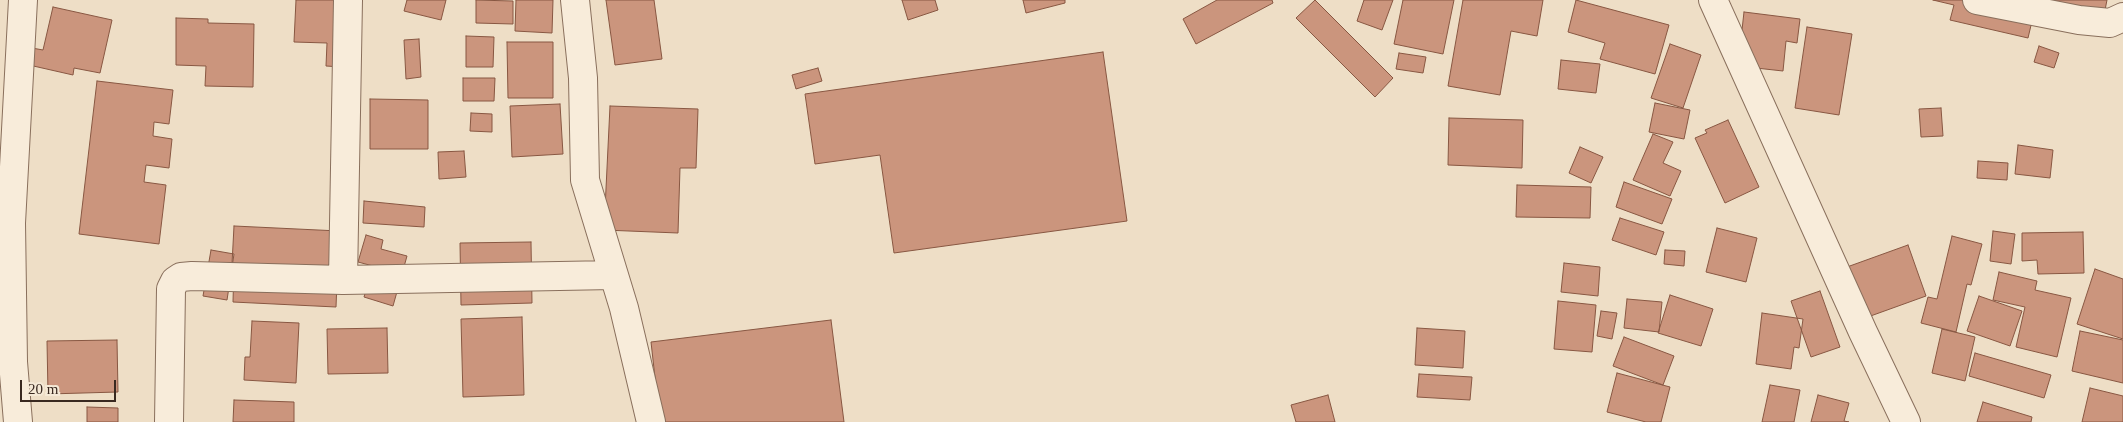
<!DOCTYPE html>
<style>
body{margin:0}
#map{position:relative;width:2123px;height:422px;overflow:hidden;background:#eedec6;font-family:"Times New Roman",serif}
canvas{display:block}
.scale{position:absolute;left:20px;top:380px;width:96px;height:22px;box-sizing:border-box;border:2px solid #392920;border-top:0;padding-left:6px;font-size:15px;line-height:18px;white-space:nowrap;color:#392920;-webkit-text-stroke:4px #f5e9d6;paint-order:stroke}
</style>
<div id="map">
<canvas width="2123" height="422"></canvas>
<div class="scale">20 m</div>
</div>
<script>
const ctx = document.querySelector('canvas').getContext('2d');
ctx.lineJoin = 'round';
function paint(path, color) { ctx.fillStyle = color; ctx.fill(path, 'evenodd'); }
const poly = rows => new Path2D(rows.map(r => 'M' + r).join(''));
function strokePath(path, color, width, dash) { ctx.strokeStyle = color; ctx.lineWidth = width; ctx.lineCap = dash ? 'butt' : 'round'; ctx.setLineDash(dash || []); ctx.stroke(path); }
const building = poly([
 [296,0,344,0,342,67,326,66,327,43,294,42,296,0],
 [407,0,446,0,441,20,404,11,407,0],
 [476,0,513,1,513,24,476,23,476,0],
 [516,0,553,0,552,33,515,31,516,0],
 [606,0,654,0,662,59,615,65,606,0],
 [902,0,935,0,938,10,908,20,902,0],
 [1023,0,1065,0,1065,3,1026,13,1023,0],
 [1217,0,1272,0,1273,3,1196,44,1183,19,1217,0],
 [1315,0,1393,78,1375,97,1296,18,1315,0],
 [1364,0,1393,0,1382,30,1357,21,1364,0],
 [1403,0,1454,0,1443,54,1394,44,1403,0],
 [1463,0,1543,0,1537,36,1511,31,1500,95,1448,86,1463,0],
 [1576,0,1669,25,1655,74,1600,59,1605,43,1568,32,1576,0],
 [1933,0,2037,0,2028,38,1950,20,1954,5,1933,0],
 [2039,0,2107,0,2102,25,2039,0],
 [53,7,112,20,100,73,74,68,73,75,29,65,32,48,43,50,53,7],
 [1744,12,1800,19,1797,43,1786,41,1783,71,1738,66,1744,12],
 [176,18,208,19,208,23,254,24,253,87,205,86,206,66,176,65,176,18],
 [1807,27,1852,34,1839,115,1795,108,1807,27],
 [466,36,494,37,493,67,466,67,466,36],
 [419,39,421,77,406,79,404,40,419,39],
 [507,42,553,42,553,98,508,98,507,42],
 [1670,44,1701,55,1683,108,1651,98,1670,44],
 [2039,46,2059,53,2054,68,2034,62,2039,46],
 [1103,52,1127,221,894,253,880,155,815,164,805,94,1103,52],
 [1399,53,1426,57,1423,73,1396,69,1399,53],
 [1561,60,1600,64,1596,93,1558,89,1561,60],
 [818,68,822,81,796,89,792,75,818,68],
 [463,78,495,78,494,101,463,101,463,78],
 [97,81,173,90,169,124,154,122,153,136,172,139,169,168,146,165,144,182,166,185,159,244,79,234,97,81],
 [370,99,428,100,428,149,370,149,370,99],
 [1655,103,1690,110,1684,139,1649,132,1655,103],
 [560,104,563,154,512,157,510,106,560,104],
 [610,106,698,109,696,168,680,168,678,233,604,230,610,106],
 [1941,108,1943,136,1921,137,1919,109,1941,108],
 [471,113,492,114,492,132,470,131,471,113],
 [1449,118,1523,120,1522,168,1448,165,1449,118],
 [1728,120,1759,187,1725,203,1695,138,1707,133,1705,130,1728,120],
 [1653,134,1673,142,1663,163,1681,171,1670,196,1633,180,1653,134],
 [2018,145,2053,150,2050,178,2015,174,2018,145],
 [1580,147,1603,157,1591,183,1569,173,1580,147],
 [464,151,466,177,439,179,438,152,464,151],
 [1978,161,2008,163,2007,180,1977,178,1978,161],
 [1624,182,1672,199,1662,224,1616,207,1624,182],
 [1517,185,1591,187,1590,218,1516,217,1517,185],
 [364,201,425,207,424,227,363,223,364,201],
 [1620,218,1664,232,1656,255,1612,240,1620,218],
 [234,226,339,231,336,307,233,302,234,264,232,264,234,226],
 [1717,228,1757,238,1746,282,1706,272,1717,228],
 [1993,231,2015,234,2011,264,1990,261,1993,231],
 [2083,232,2084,273,2038,274,2037,260,2022,261,2022,233,2083,232],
 [366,235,383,240,381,249,407,256,393,306,364,297,373,266,358,262,366,235],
 [1952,236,1982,244,1971,285,1967,284,1956,332,1921,323,1928,297,1937,299,1952,236],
 [531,242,532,303,461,305,460,243,531,242],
 [1908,245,1926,296,1865,318,1847,267,1908,245],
 [211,250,234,254,227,300,203,296,211,250],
 [1665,250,1685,251,1684,266,1664,264,1665,250],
 [1564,263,1600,267,1598,296,1561,292,1564,263],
 [2095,269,2123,279,2123,339,2077,324,2095,269],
 [1999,272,2037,281,2035,290,2071,298,2057,357,2016,347,2025,307,1993,300,1999,272],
 [1820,291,1840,347,1811,357,1791,301,1820,291],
 [1670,295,1713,309,1701,346,1658,333,1670,295],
 [1979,296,2022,311,2010,346,1967,331,1979,296],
 [1627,299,1662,302,1659,332,1624,328,1627,299],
 [1558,301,1596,305,1592,352,1554,349,1558,301],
 [1601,311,1617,313,1612,339,1597,336,1601,311],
 [1762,313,1803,319,1799,348,1794,347,1791,369,1756,364,1762,313],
 [522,317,524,395,463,397,461,319,522,317],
 [831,320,844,422,660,422,651,342,831,320],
 [252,321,299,323,296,383,244,380,245,357,250,357,252,321],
 [387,328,388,373,328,374,327,329,387,328],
 [1417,328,1465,331,1463,368,1415,365,1417,328],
 [1942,329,1975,337,1965,381,1932,373,1942,329],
 [2080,331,2123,340,2123,383,2072,371,2080,331],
 [1624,337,1674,356,1663,385,1613,366,1624,337],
 [117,340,118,392,48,394,47,341,117,340],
 [1975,353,2051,375,2044,398,1969,376,1975,353],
 [1617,373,1670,387,1661,422,1646,422,1607,412,1617,373],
 [1419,374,1472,377,1470,400,1417,397,1419,374],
 [1770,385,1800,390,1794,422,1762,422,1770,385],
 [2090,388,2123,396,2123,422,2082,422,2090,388],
 [1328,395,1335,422,1296,422,1291,405,1328,395],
 [1818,395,1849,403,1844,421,1849,422,1811,422,1818,395],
 [234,400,294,402,294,422,233,422,234,400],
 [1983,402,2032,417,2031,422,1977,422,1983,402],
 [87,407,118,408,118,422,87,422,87,407]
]);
const minor = poly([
 [348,0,343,280,613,275],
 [575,0,583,78,585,180,624,308,651,422],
 [1713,0,1863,332,1906,422],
 [1977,0,2079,20,2110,23,2123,17],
 [18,422,13,362,11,223,23,0],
 [169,422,171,289,175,281,181,277,192,276,343,280]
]);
paint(building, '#cb957d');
strokePath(building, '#885742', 1);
strokePath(minor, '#896f5c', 30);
strokePath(minor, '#f8ecda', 28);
</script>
